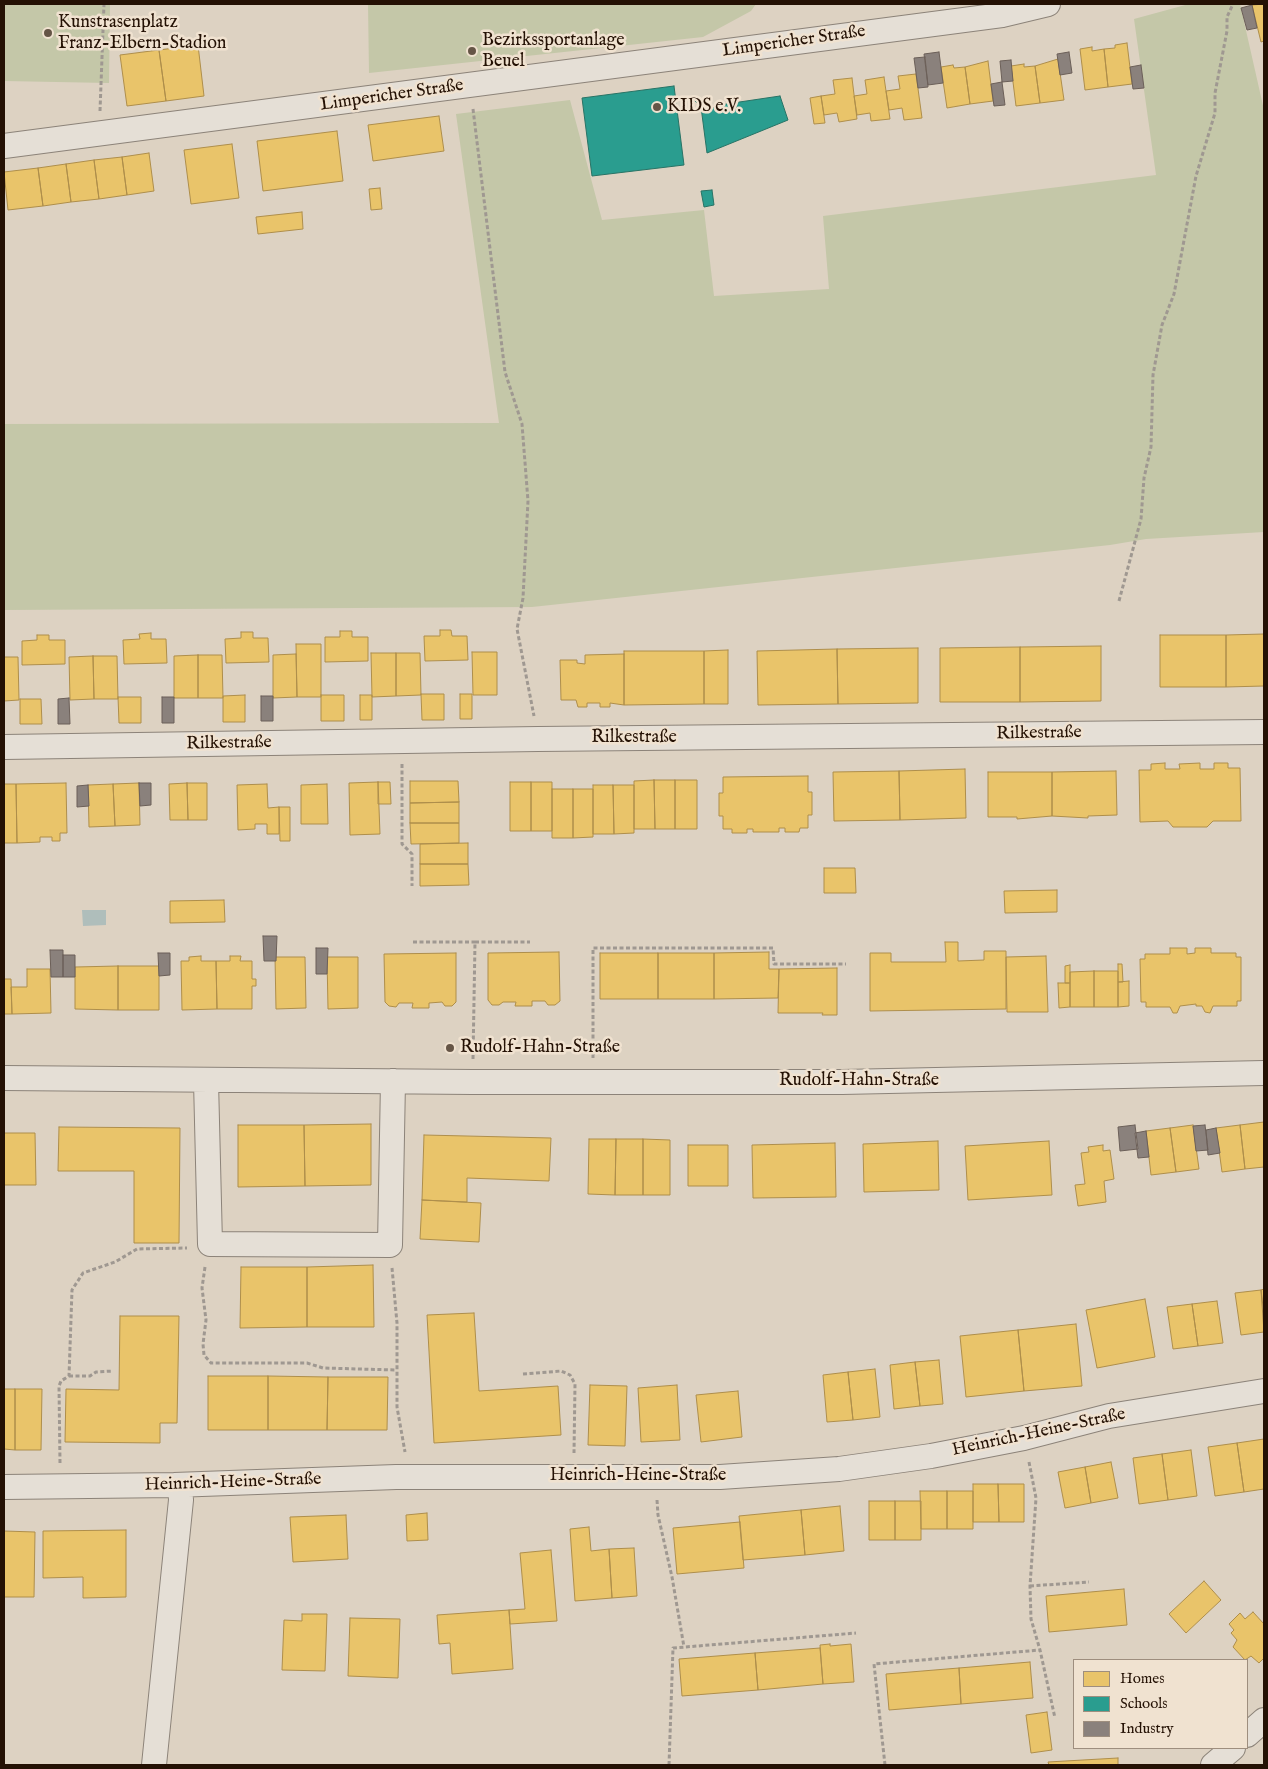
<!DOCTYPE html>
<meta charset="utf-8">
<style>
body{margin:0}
#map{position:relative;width:1268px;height:1769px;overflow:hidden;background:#ddd2c2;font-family:"IM FELL English",serif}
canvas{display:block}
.frame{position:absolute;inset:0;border:5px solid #241104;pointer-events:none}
.legend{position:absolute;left:1073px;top:1659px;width:175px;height:90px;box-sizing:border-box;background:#f0e2d0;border:1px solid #9e8e7e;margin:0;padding:6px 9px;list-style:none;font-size:15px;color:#241104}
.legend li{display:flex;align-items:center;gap:10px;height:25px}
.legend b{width:25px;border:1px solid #9e8e7e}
</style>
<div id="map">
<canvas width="1268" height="1769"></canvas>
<div class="frame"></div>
<ul class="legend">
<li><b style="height:14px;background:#e9c46a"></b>Homes</li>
<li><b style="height:14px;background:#2a9d8f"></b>Schools</li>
<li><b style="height:14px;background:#8a817c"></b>Industry</li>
</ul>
</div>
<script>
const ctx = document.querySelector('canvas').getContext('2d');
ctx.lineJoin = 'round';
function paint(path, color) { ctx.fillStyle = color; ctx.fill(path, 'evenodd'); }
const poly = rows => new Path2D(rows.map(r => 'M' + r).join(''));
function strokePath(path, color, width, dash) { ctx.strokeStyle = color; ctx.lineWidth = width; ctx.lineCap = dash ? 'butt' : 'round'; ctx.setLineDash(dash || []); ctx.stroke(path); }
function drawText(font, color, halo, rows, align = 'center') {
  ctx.font = font + ' "IM FELL English",serif'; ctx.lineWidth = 5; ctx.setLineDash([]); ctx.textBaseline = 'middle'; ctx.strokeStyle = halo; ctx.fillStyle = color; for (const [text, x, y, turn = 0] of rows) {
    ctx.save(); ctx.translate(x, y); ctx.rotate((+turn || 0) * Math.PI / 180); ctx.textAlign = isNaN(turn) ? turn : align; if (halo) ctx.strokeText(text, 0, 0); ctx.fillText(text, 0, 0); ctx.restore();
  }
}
const green = poly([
 [4,4,110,4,109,83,4,81],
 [368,4,756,4,751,11,703,37,369,73],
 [1189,4,1240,4,1264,110,1264,532,1146,539,1110,545,532,607,4,610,4,424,499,423,456,114,570,100,602,220,704,210,714,296,829,289,823,216,1156,175,1134,19]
]);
const water = poly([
 [82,910,106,910,106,925,83,926]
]);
const homes = poly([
 [1264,4,1264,41,1261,42,1252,5,1264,4],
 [1127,43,1132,84,1108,87,1104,49,1115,48,1115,45,1127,43],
 [198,45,204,96,166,101,159,50,198,45],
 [1092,47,1092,51,1104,49,1108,87,1085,90,1080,49,1092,47],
 [159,50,166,101,127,106,120,55,159,50],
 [1058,59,1064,100,1040,103,1035,66,1058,59],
 [988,61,993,101,970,104,965,67,988,61],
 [1024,64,1024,67,1035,66,1040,103,1016,106,1011,66,1024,64],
 [953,65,954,68,965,67,970,104,947,108,941,67,953,65],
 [916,74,922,118,904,120,902,108,889,110,886,91,900,89,898,76,916,74],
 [884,77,890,119,871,121,870,113,857,115,854,96,867,94,865,80,884,77],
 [852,78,857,119,839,122,837,113,824,115,821,96,835,94,833,80,852,78],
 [821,96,825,123,814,124,810,98,821,96],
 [439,116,444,151,373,161,368,125,439,116],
 [337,131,343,181,263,191,257,141,337,131],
 [232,144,239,198,191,204,184,150,232,144],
 [149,153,154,191,127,195,122,157,149,153],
 [122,157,127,195,99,199,94,160,122,157],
 [94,160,99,199,71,202,66,164,94,160],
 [66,164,71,202,43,206,38,168,66,164],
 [38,168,43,206,8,210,4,172,38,168],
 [380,188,382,209,371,210,369,189,380,188],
 [302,212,303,229,258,234,256,217,302,212],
 [440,630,451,630,452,636,467,636,468,660,425,661,424,636,440,636,440,630],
 [340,631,352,631,352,637,368,637,368,661,325,662,325,637,340,637,340,631],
 [241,632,253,632,253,638,268,638,269,662,226,663,225,639,241,638,241,632],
 [151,633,151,639,166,639,167,663,124,664,123,640,140,639,139,634,151,633],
 [1264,634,1264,686,1226,687,1226,635,1264,634],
 [37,635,49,635,49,640,65,640,65,664,22,665,22,641,37,640,37,635],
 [1160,635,1226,635,1226,687,1160,687,1160,635],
 [296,644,321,644,321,697,297,697,296,644],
 [1101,646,1101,701,1020,702,1020,647,1101,646],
 [1020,647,1020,702,940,702,940,648,1020,647],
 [918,648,918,703,838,704,837,649,918,648],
 [837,649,838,704,758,705,757,651,837,649],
 [728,650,728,704,704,704,704,651,728,650],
 [624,651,704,651,704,704,624,705,624,651],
 [472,652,497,652,497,695,473,695,472,652],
 [371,653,396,653,396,696,372,697,371,653],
 [396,653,420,653,421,695,396,696,396,653],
 [296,654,297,697,273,698,273,655,296,654],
 [624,654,624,705,610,703,610,707,600,707,600,703,587,703,587,707,578,707,576,700,561,700,560,660,577,660,577,663,585,664,585,655,624,654],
 [198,655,198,698,174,698,174,656,198,655],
 [198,655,222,655,223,698,198,698,198,655],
 [93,656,94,699,70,700,69,657,93,656],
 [93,656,117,656,118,699,94,699,93,656],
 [4,657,18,657,19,700,4,701,4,657],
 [421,694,444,694,444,720,422,720,421,694],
 [460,694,472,694,472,719,460,719,460,694],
 [245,695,245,722,223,722,223,696,245,695],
 [321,695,344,695,344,721,321,721,321,695],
 [360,695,372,695,372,720,360,720,360,695],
 [118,697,141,697,141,723,119,723,118,697],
 [20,699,41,699,42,724,20,724,20,699],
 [1165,763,1165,769,1180,769,1179,764,1200,763,1200,769,1214,769,1214,763,1228,763,1228,768,1240,768,1241,821,1213,821,1207,827,1173,827,1168,821,1140,822,1139,770,1151,770,1151,764,1165,763],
 [965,769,966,818,900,820,899,771,965,769],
 [899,771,900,820,834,821,833,772,899,771],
 [1116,771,1117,815,1088,816,1088,818,1052,816,1052,772,1116,771],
 [988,772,1052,772,1052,816,1017,819,1017,817,988,817,988,772],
 [808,776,808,792,812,792,812,815,808,815,808,828,800,828,799,832,785,832,785,828,779,828,779,832,753,832,753,829,747,829,747,833,732,833,732,829,723,829,723,816,719,816,719,793,723,793,723,777,808,776],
 [654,780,675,780,675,829,655,829,654,780],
 [654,780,655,829,634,829,634,781,654,780],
 [675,780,697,780,697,829,675,829,675,780],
 [410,781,458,781,459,802,410,803,410,781],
 [378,782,380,834,350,835,349,783,378,782],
 [378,782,390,782,391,804,378,804,378,782],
 [510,782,531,782,531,831,510,831,510,782],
 [531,782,552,782,552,831,531,831,531,782],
 [66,783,67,833,60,833,60,841,52,841,52,837,40,837,40,842,17,843,16,784,66,783],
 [139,783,140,825,115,826,113,784,139,783],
 [187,783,188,820,170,820,169,784,187,783],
 [187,783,207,783,207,820,188,820,187,783],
 [4,784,16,784,17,843,4,843,4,784],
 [113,784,115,826,89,827,88,785,113,784],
 [267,784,268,808,279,807,279,834,267,834,267,824,255,824,255,829,238,830,237,785,267,784],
 [327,784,328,824,301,824,301,785,327,784],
 [593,785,613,785,614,834,593,834,593,785],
 [613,785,634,785,634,833,614,834,613,785],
 [552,789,573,789,573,838,552,838,552,789],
 [573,789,593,789,593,837,573,838,573,789],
 [459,802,459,823,410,823,410,803,459,802],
 [279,807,290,807,290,841,280,841,279,807],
 [410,823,459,823,459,843,411,844,410,823],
 [468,843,468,864,420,864,420,844,468,843],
 [420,864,468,864,469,885,420,886,420,864],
 [824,868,855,868,856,893,824,893,824,868],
 [1057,890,1057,912,1005,913,1004,891,1057,890],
 [224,900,225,922,170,923,170,901,224,900],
 [945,942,958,942,958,961,984,960,984,951,1006,951,1006,1009,870,1011,870,953,891,953,891,962,946,962,945,942],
 [1170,948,1187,948,1187,954,1195,953,1195,948,1211,948,1211,953,1236,953,1236,957,1241,957,1241,1001,1237,1001,1237,1006,1213,1006,1210,1013,1205,1012,1202,1006,1196,1006,1196,1004,1180,1006,1177,1013,1173,1013,1170,1007,1146,1007,1146,1002,1141,1002,1140,959,1145,959,1145,954,1170,954,1170,948],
 [559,952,560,1001,555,1005,548,1005,545,1001,532,1001,532,1006,515,1006,516,1002,503,1002,499,1005,492,1005,488,1000,488,953,559,952],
 [769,952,769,969,779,969,778,998,714,999,714,953,769,952],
 [456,953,456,1002,452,1006,445,1006,442,1002,429,1003,429,1008,412,1008,413,1003,399,1003,396,1007,389,1006,385,1002,384,954,456,953],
 [600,953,658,953,658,999,600,999,600,953],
 [658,953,714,953,714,999,658,999,658,953],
 [201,956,201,961,216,961,217,1009,182,1010,181,961,189,961,189,957,201,956],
 [230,956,241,956,240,961,252,961,252,979,256,979,256,986,252,986,252,1009,217,1009,216,961,230,961,230,956],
 [1046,956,1048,1012,1007,1012,1006,957,1046,956],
 [275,957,305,957,306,1008,276,1009,275,957],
 [327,957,358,957,358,1008,328,1009,327,957],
 [1118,964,1122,964,1123,982,1118,982,1118,964],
 [1070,965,1070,983,1065,983,1065,966,1070,965],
 [118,966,118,1010,75,1009,75,967,118,966],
 [118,966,159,966,159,1010,118,1010,118,966],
 [837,968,837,1015,822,1015,823,1013,778,1013,779,969,837,968],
 [27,969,50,969,51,1013,12,1014,11,987,27,987,27,969],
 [1094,971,1094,1007,1070,1007,1070,972,1094,971],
 [1094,971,1118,971,1118,1007,1094,1007,1094,971],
 [4,979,11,979,12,1014,4,1014,4,979],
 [1129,981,1129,1006,1118,1007,1118,982,1129,981],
 [1058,983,1070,983,1070,1007,1059,1008,1058,983],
 [1264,1122,1264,1167,1245,1169,1240,1125,1264,1122],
 [371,1124,371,1185,305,1186,304,1125,371,1124],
 [238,1125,304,1125,305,1186,238,1187,238,1125],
 [1193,1125,1199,1169,1176,1172,1170,1128,1193,1125],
 [1240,1125,1245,1169,1222,1172,1216,1128,1240,1125],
 [59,1127,180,1128,179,1243,134,1243,134,1171,58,1171,59,1127],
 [1170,1128,1176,1172,1151,1175,1146,1131,1170,1128],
 [4,1133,35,1133,36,1185,4,1185,4,1133],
 [424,1135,551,1138,549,1181,467,1178,467,1202,422,1200,424,1135],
 [589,1139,616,1139,615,1195,588,1194,589,1139],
 [616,1139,643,1139,643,1195,615,1195,616,1139],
 [643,1139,670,1140,670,1195,643,1195,643,1139],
 [938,1141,939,1190,864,1192,863,1144,938,1141],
 [1049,1141,1052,1195,968,1200,965,1146,1049,1141],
 [835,1143,836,1197,753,1198,752,1145,835,1143],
 [688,1145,728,1145,728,1186,688,1186,688,1145],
 [1103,1145,1103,1151,1110,1150,1114,1179,1104,1181,1106,1202,1078,1206,1075,1185,1085,1184,1081,1153,1089,1152,1088,1147,1103,1145],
 [422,1200,481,1203,479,1242,420,1239,422,1200],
 [373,1265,374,1327,307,1327,307,1267,373,1265],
 [241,1267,307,1267,307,1327,240,1328,241,1267],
 [1264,1289,1264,1315,1261,1290,1264,1289],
 [1261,1290,1264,1332,1241,1335,1235,1293,1261,1290],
 [1145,1299,1155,1357,1097,1368,1086,1310,1145,1299],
 [1217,1301,1223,1343,1198,1346,1192,1304,1217,1301],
 [1192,1304,1198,1346,1173,1349,1167,1307,1192,1304],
 [474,1313,479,1391,558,1386,561,1435,434,1443,427,1315,474,1313],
 [120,1316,179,1316,177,1423,160,1423,160,1443,65,1442,66,1389,119,1390,120,1316],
 [1076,1324,1082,1386,1024,1391,1018,1330,1076,1324],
 [1018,1330,1024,1391,966,1397,960,1336,1018,1330],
 [939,1360,943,1404,920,1406,915,1362,939,1360],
 [915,1362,920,1406,894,1409,890,1365,915,1362],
 [875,1369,880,1417,853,1420,848,1372,875,1369],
 [848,1372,853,1420,827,1422,823,1375,848,1372],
 [208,1376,268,1376,268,1430,208,1430,208,1376],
 [268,1376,328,1377,327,1430,268,1430,268,1376],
 [328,1377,388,1377,387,1430,327,1430,328,1377],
 [590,1385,627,1386,625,1446,588,1445,590,1385],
 [677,1385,680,1440,641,1442,638,1388,677,1385],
 [4,1389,15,1389,15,1450,4,1449,4,1389],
 [15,1389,42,1389,41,1450,15,1450,15,1389],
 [738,1391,742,1437,701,1442,696,1395,738,1391],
 [1264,1439,1264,1489,1244,1492,1237,1443,1264,1439],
 [1237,1443,1244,1492,1215,1496,1208,1447,1237,1443],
 [1191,1450,1197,1496,1168,1500,1162,1454,1191,1450],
 [1162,1454,1168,1500,1139,1504,1133,1458,1162,1454],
 [1111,1462,1118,1498,1091,1503,1085,1467,1111,1462],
 [1085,1467,1091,1503,1065,1508,1058,1472,1085,1467],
 [973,1484,998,1484,999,1522,973,1522,973,1484],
 [998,1484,1024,1484,1024,1522,999,1522,998,1484],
 [920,1491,947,1491,947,1529,921,1529,920,1491],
 [947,1491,973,1491,973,1529,947,1529,947,1491],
 [869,1501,895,1501,895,1540,869,1540,869,1501],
 [895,1501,921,1501,921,1540,895,1540,895,1501],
 [840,1506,844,1551,805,1555,801,1510,840,1506],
 [801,1510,805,1555,743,1560,739,1516,801,1510],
 [427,1513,428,1540,407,1541,406,1515,427,1513],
 [346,1515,348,1559,293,1562,290,1517,346,1515],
 [740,1522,744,1568,677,1574,673,1528,740,1522],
 [589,1527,591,1551,609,1549,612,1598,575,1601,570,1529,589,1527],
 [126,1530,126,1597,83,1598,83,1577,43,1578,43,1531,126,1530],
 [4,1531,35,1532,34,1597,4,1597,4,1531],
 [634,1548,637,1596,612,1598,609,1549,634,1548],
 [551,1550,557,1621,510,1624,509,1610,525,1609,520,1553,551,1550],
 [1204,1581,1221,1600,1186,1633,1169,1614,1204,1581],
 [1124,1589,1127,1625,1049,1632,1046,1596,1124,1589],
 [509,1610,513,1669,452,1674,450,1643,439,1644,437,1615,509,1610],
 [1253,1612,1264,1624,1264,1658,1259,1663,1251,1656,1245,1660,1233,1647,1237,1640,1231,1633,1234,1630,1229,1624,1240,1613,1245,1619,1253,1612],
 [302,1614,327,1614,325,1671,282,1670,284,1620,302,1621,302,1614],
 [350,1618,400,1619,398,1678,348,1676,350,1618],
 [830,1644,830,1646,851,1644,854,1682,823,1684,820,1645,830,1644],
 [820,1648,823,1684,758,1690,755,1653,820,1648],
 [755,1653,758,1690,682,1696,679,1659,755,1653],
 [1030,1662,1033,1698,961,1704,959,1668,1030,1662],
 [959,1668,961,1704,889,1710,886,1674,959,1668],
 [1047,1712,1052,1750,1031,1753,1026,1715,1047,1712],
 [1118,1758,1118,1765,1049,1765,1048,1762,1118,1758]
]);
const schools = poly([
 [674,86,684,165,592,176,582,98,674,86],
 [780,96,788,120,707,153,701,107,693,99,702,106,712,108,726,104,780,96],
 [712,190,714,205,704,207,701,191,712,190]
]);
const industry = poly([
 [1252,5,1257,28,1247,30,1241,8,1252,5],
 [939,52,943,83,928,85,924,54,939,52],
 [1069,52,1072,73,1060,75,1057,54,1069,52],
 [925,57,928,87,918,88,914,58,925,57],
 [1011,60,1013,81,1002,82,1000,61,1011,60],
 [1141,65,1144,88,1133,89,1130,67,1141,65],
 [1002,82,1005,105,994,106,991,84,1002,82],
 [261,696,273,696,273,721,261,721,261,696],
 [162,697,174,697,174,723,162,723,162,697],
 [69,698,70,724,58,724,58,699,69,698],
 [139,783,151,783,151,805,140,806,139,783],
 [88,785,89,806,77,807,77,786,88,785],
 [263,936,277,936,276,961,264,961,263,936],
 [316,948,328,948,327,974,316,974,316,948],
 [50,950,63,950,63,977,51,977,50,950],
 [158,953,170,953,170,975,159,976,158,953],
 [63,955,75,955,75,977,63,977,63,955],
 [1135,1125,1138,1149,1120,1151,1118,1127,1135,1125],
 [1205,1125,1208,1150,1196,1151,1193,1126,1205,1125],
 [1216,1128,1220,1153,1208,1155,1206,1130,1216,1128],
 [1146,1131,1149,1157,1138,1158,1135,1133,1146,1131]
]);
const path = poly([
 [473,109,505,372,522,424,528,501,523,598,517,629,534,716],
 [100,111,104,4],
 [1119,601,1141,519,1144,478,1151,447,1153,375,1162,325,1174,294,1196,176,1215,113,1215,93,1227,31,1227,17,1233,4],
 [402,764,402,844,412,854,412,886],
 [413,942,475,942],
 [593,1058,593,948,773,948,774,964,846,964],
 [473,1059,475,942,530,942],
 [205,1267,202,1288,206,1320,203,1344,204,1355,211,1363,307,1363,323,1368,396,1370],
 [392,1268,397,1323,397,1407,405,1452],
 [523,1374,561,1371,570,1375,575,1384,574,1453],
 [69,1376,90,1376,96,1372,113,1371],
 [1029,1462,1036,1498,1030,1586,1031,1619,1040,1650,1055,1718],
 [60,1463,59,1386,61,1381,69,1376,72,1290,83,1273,115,1262,137,1249,187,1248],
 [657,1500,658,1515,672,1577,684,1647],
 [1030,1586,1089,1582],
 [669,1765,673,1648,856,1633],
 [885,1765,874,1664,1040,1650]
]);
const minor = poly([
 [4,146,1002,15,1048,4],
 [4,747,538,739,1264,732],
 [4,1078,473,1082,842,1082,1264,1073],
 [206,1081,210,1244,390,1245,393,1081],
 [4,1487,174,1485,396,1477,720,1477,839,1469,931,1456,1024,1438,1109,1416,1264,1391],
 [1247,1735,1264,1720],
 [154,1765,181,1500,180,1485],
 [1213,1765,1233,1748]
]);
const markers = [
 [48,33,5,"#655546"],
 [472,51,5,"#655546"],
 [657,107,5,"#655546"],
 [450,1048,5,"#655546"]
];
const poiNames = [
 ["Kunstrasenplatz",58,23],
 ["Franz-Elbern-Stadion",58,44],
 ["Bezirkssportanlage",482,41],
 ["Beuel",482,62],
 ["KIDS e.V.",667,107],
 ["Rudolf-Hahn-Straße",460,1048]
];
const streetNames = [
 ["Limpericher Straße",794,42,-8],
 ["Limpericher Straße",392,96,-8],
 ["Rilkestraße",1039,734,-1],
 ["Rilkestraße",634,738],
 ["Rilkestraße",229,744,-1],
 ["Rudolf-Hahn-Straße",859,1081],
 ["Heinrich-Heine-Straße",1039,1433,-12],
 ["Heinrich-Heine-Straße",638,1476],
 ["Heinrich-Heine-Straße",233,1483,-2]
];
paint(green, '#c4c7a8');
paint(water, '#afbebb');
paint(homes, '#e9c46a');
strokePath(homes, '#ae8e4b', 1);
paint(schools, '#2a9d8f');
strokePath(schools, '#287365', 1);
paint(industry, '#8a817c');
strokePath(industry, '#6b5f58', 1);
strokePath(minor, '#8c8379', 26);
strokePath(path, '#9f9891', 3, [4, 2.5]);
strokePath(minor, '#e5dfd6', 24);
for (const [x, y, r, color] of markers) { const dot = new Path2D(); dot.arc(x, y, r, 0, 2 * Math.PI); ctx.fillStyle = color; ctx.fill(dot); strokePath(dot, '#f0e2d0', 2); }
drawText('18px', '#241104', '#f0e2d0', poiNames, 'left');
drawText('18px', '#241104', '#f0e2d0', streetNames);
</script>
